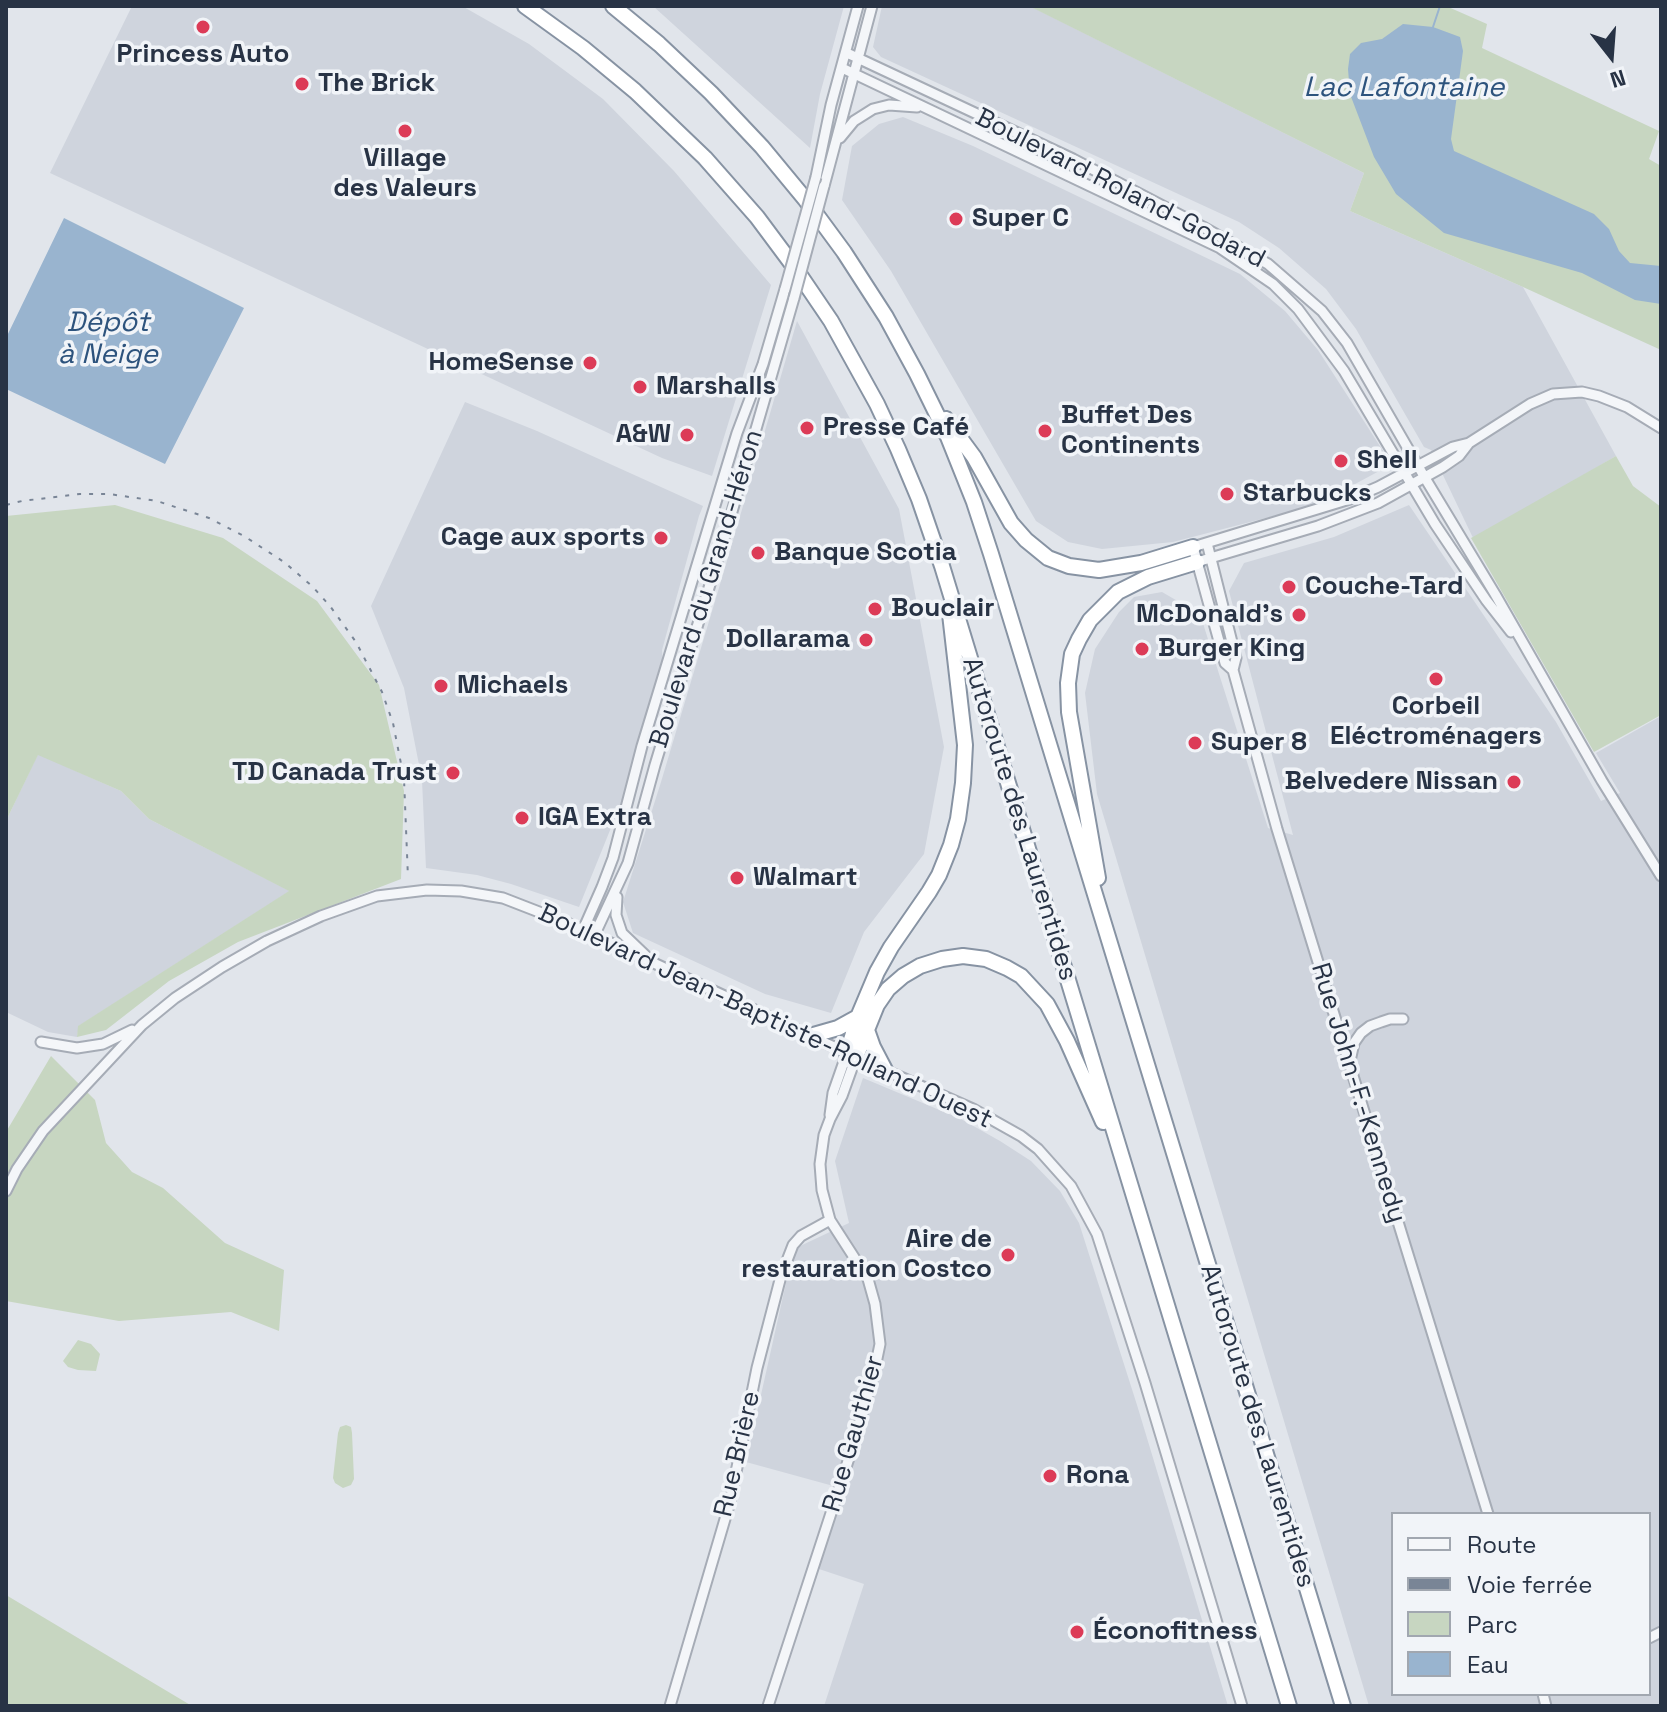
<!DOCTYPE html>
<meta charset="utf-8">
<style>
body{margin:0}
#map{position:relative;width:1667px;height:1712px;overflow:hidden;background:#e1e5eb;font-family:"Space Grotesk",sans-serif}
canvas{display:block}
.frame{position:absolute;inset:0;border:8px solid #283345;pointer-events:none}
.legend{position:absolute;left:1391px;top:1512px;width:260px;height:184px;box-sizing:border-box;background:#f1f4f8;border:2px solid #a1a7b0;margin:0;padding:10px 14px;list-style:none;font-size:24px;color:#283345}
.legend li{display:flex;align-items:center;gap:16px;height:40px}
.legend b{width:40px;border:2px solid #a1a7b0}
.north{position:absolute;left:1571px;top:16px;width:80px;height:80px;-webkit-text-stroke:6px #f1f4f8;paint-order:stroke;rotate:163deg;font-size:22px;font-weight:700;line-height:32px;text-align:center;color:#283345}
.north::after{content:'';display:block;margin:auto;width:28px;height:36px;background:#283345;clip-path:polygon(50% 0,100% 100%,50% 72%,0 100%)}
</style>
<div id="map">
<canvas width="1667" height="1712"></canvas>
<div class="frame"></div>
<ul class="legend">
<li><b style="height:10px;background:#f4f6f9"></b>Route</li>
<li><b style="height:10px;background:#798596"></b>Voie ferrée</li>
<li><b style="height:22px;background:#c7d6c1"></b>Parc</li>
<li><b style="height:22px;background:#99b4cf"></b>Eau</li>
</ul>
<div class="north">N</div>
</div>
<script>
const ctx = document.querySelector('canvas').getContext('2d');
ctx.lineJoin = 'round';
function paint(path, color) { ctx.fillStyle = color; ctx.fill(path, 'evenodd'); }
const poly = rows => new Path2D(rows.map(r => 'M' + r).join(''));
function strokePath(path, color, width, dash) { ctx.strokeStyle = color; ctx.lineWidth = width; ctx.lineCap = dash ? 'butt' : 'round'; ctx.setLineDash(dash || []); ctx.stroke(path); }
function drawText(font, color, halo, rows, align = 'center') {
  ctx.font = font + ' "Space Grotesk",sans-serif'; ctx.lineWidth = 7; ctx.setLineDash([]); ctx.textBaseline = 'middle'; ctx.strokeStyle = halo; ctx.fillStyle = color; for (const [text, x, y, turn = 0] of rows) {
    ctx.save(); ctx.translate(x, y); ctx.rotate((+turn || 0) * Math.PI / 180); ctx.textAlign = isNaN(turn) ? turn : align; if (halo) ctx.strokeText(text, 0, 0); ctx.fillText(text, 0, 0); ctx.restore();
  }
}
const built = poly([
 [132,6,462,6,529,44,603,99,674,171,771,285,712,476,662,458,50,173],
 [653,6,844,6,820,94,810,148],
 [882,6,1030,6,1364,173,1350,211,1523,287,1616,456,1474,540,1431,450,1424,447,1356,329,1326,289,1279,248,1239,222,881,57,873,47],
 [903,117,973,146,1240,274,1285,311,1318,350,1387,457,1383,469,1316,505,1173,542,1102,549,1068,542,1036,521,891,271,842,200,852,146,879,124],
 [797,321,899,509,944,747,924,854,864,932,831,1013,765,994,633,933,623,902,661,782,724,571],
 [465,402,537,431,703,506,699,516,662,650,664,684,644,746,579,907,511,884,477,875,426,868,422,780,404,688,371,606],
 [1409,505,1556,722,1601,801,1620,793,1596,753,1661,716,1661,1706,1369,1706,1097,794,1085,693,1095,649,1119,612,1134,597,1162,592,1200,614,1268,828,1293,835,1229,591,1244,563,1334,537],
 [1393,1514,1649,1514,1649,1694,1393,1694],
 [38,754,121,791,149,819,290,891,79,1026,77,1037,48,1032,6,1012,6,821],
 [863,1078,961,1119,1000,1141,1031,1161,1060,1191,1079,1223,1137,1405,1228,1706,824,1706,864,1584,810,1566,848,1490,746,1462,788,1274,798,1247,849,1223,835,1161]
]);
const green = poly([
 [1029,6,1446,6,1487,24,1482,48,1659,131,1649,159,1661,166,1661,350,1523,287,1350,211,1364,173],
 [1616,456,1633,486,1661,507,1661,715,1594,752,1471,538],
 [115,505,223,538,317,601,379,685,404,791,401,879,238,942,169,981,106,1030,77,1037,78,1026,289,891,149,819,121,791,38,755,6,821,6,516],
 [51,1056,95,1100,106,1143,132,1172,163,1188,225,1243,284,1270,279,1331,231,1312,119,1321,6,1301,6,1132],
 [78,1340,91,1344,100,1354,96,1371,78,1370,68,1367,63,1361],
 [346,1425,351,1427,352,1433,354,1479,351,1485,343,1488,335,1483,333,1478,338,1433,340,1427],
 [6,1595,192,1706,6,1706]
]);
const water = poly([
 [1403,24,1433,27,1460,37,1463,51,1451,139,1454,151,1594,214,1609,229,1619,251,1630,263,1661,266,1661,304,1635,300,1582,273,1444,233,1396,194,1374,157,1350,94,1348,69,1350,54,1361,43,1382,39],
 [64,218,244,308,165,464,6,389,6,338]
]);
const stream = poly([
 [1433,27,1440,6]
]);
const tertiary = poly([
 [847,53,1073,159,1203,227,1268,264,1322,311,1347,343,1425,478,1495,594,1602,781,1661,876],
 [842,68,1220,248,1273,284,1298,309,1344,371,1435,524,1486,600,1511,632],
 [840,138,854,121,873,109,889,105,917,107],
 [816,177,831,105,858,6],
 [824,186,872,6],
 [1469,443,1453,447,1378,487,1350,499,1193,547,1225,663,1233,670,1277,829,1488,1514],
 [1207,543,1236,658,1233,670],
 [1197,562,1318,526,1378,503,1443,467,1459,456,1469,443,1530,404,1553,394,1582,392,1599,396,1627,407,1661,428],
 [617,897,616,915,622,933,645,955],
 [583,930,602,887,613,858,642,746,683,611,737,433,763,364,785,289],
 [594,936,628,863,655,765,729,522,794,298],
 [41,1042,77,1048,103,1044,132,1030],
 [1350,1061,1354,1043,1361,1033,1370,1026,1381,1022,1390,1019,1403,1019],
 [830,1115,833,1093,847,1053],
 [6,1191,17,1169,43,1131,142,1025,175,998,222,967,267,941,321,916,377,896,427,890,461,891,503,898,570,924,862,1060,973,1109,1021,1136,1038,1149,1071,1186,1097,1234,1145,1383,1242,1706],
 [1649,1638,1661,1632],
 [1543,1694,1546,1706],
 [670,1706,730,1502,757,1368,781,1276,793,1245,801,1236,830,1220],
 [768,1706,849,1458,874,1373,880,1344,875,1304,868,1279,830,1220,822,1190,820,1164,824,1135,830,1119,842,1096,856,1057]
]);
const motorway = poly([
 [525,6,583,48,635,91,705,158,757,217,795,268,831,321,877,404,898,449,919,499,942,566,1289,1706],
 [613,6,659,44,711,93,762,147,805,199,844,252,886,317,917,374,948,437,974,502,991,554,1343,1706],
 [946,419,974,457,1011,523,1026,540,1048,558,1069,566,1099,570,1141,563,1193,547],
 [1098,878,1069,712,1068,683,1072,654,1079,639,1090,620,1118,592,1148,577,1197,562],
 [867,1030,873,1047,885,1070],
 [810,1036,838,1028,858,1017],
 [847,1053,858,1017,877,972,891,947,929,892,939,875,951,845,958,819,963,783,965,745,950,614],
 [856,1057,877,1005,888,989,903,976,920,966,942,959,963,956,986,959,1007,968,1021,976,1047,1004,1067,1041,1103,1122]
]);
const rail = poly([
 [6,505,22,501,80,494,109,494,157,501,209,518,244,536,284,562,312,586,330,606,356,642,382,692,393,723,404,779,408,878]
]);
const tertiaryBridge = poly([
 [785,289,816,177],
 [794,298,824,186]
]);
const markers = [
 [203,27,8,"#dc3b57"],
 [302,84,8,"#dc3b57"],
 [405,131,8,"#dc3b57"],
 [956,219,8,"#dc3b57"],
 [590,363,8,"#dc3b57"],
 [640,387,8,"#dc3b57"],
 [807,428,8,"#dc3b57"],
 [1045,431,8,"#dc3b57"],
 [687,435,8,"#dc3b57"],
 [1341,461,8,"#dc3b57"],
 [1227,494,8,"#dc3b57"],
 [661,538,8,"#dc3b57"],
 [758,553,8,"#dc3b57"],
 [1289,587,8,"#dc3b57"],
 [875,609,8,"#dc3b57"],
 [1299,615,8,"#dc3b57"],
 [866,640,8,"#dc3b57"],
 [1142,649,8,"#dc3b57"],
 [1436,679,8,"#dc3b57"],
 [441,686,8,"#dc3b57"],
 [1195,743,8,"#dc3b57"],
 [453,773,8,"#dc3b57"],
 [1514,782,8,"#dc3b57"],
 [522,818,8,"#dc3b57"],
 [737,878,8,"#dc3b57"],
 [1008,1255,8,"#dc3b57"],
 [1050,1476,8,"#dc3b57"],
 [1077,1632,8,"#dc3b57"]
];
const poiNames = [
 ["Princess Auto",203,55,"center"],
 ["The Brick",318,84],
 ["Village",405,159,"center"],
 ["des Valeurs",405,189,"center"],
 ["Super C",972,219],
 ["HomeSense",574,363,"right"],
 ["Marshalls",656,387],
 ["Buffet Des",1061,416],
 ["Continents",1061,446],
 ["Presse Café",823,428],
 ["A&W",671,435,"right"],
 ["Shell",1357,461],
 ["Starbucks",1243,494],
 ["Cage aux sports",645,538,"right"],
 ["Banque Scotia",774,553],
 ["Couche-Tard",1305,587],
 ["Bouclair",891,609],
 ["McDonald's",1283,615,"right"],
 ["Dollarama",850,640,"right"],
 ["Burger King",1158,649],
 ["Michaels",457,686],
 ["Corbeil",1436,707,"center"],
 ["Eléctroménagers",1436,737,"center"],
 ["Super 8",1211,743],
 ["TD Canada Trust",437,773,"right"],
 ["Belvedere Nissan",1498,782,"right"],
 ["IGA Extra",538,818],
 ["Walmart",753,878],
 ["Aire de",992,1240,"right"],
 ["restauration Costco",992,1270,"right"],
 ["Rona",1066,1476],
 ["Éconofitness",1093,1632]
];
const streetNames = [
 ["Boulevard Roland-Godard",1120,189,27],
 ["Boulevard du Grand-Héron",707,589,-73],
 ["Autoroute des Laurentides",1019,819,73],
 ["Boulevard Jean-Baptiste-Rolland Ouest",765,1017,25],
 ["Rue John-F.-Kennedy",1358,1093,73],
 ["Autoroute des Laurentides",1257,1426,73],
 ["Rue Gauthier",854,1434,-74],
 ["Rue Brière",738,1454,-77]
];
const waterNames = [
 ["Lac Lafontaine",1404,88],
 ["Dépôt",108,323],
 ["à Neige",108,355]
];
paint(built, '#cfd4dd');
paint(green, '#c7d6c1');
paint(water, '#99b4cf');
strokePath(stream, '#99b4cf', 2);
strokePath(tertiary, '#a6acb6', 13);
strokePath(motorway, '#8793a3', 18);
strokePath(tertiary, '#f4f6f9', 9);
strokePath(motorway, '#fff', 14);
strokePath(rail, '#798596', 2, [4, 8]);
strokePath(tertiaryBridge, '#a6acb6', 13, []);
strokePath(tertiaryBridge, '#f4f6f9', 9);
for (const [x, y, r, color] of markers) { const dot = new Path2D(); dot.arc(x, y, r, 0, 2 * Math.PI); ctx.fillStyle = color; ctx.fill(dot); strokePath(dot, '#f1f4f8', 3); }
drawText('bold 26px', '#283345', '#f1f4f8', poiNames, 'left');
drawText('26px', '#283345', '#f1f4f8', streetNames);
drawText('italic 28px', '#2d537d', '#f1f4f8', waterNames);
</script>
